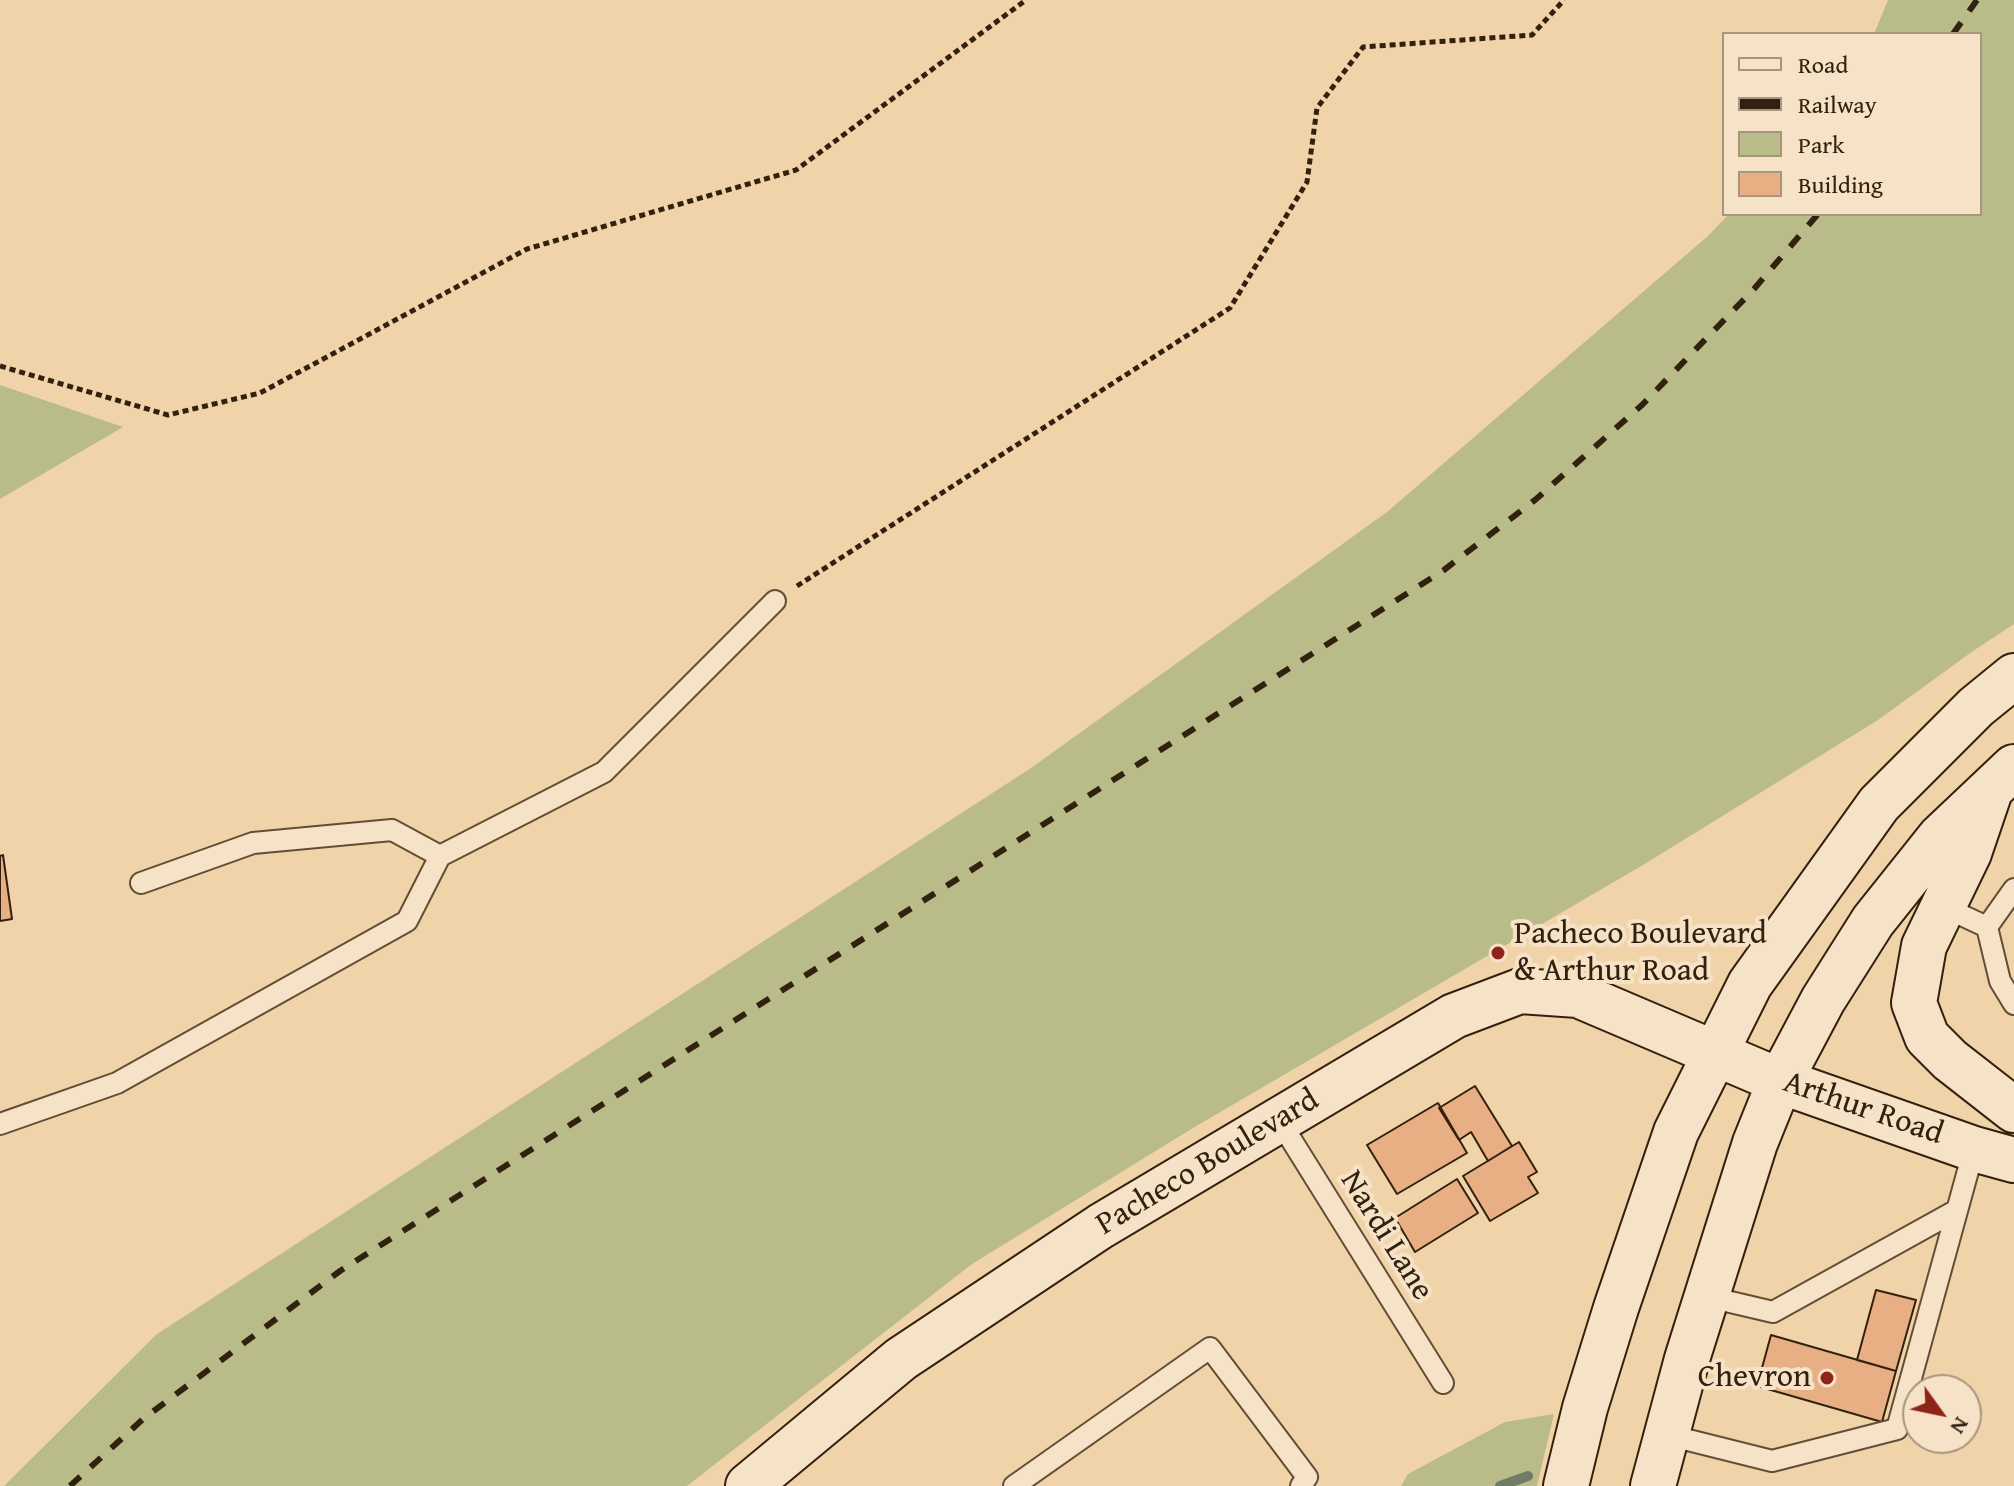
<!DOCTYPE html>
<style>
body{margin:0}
#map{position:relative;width:2014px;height:1486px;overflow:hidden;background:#f1d3a9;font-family:"Gentium Book Plus",serif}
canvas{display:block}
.legend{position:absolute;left:1722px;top:32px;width:260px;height:184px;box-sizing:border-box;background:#f6e2c7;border:2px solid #a8957d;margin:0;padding:10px 14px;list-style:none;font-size:24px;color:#32210e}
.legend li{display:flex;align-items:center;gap:16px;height:40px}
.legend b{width:40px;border:2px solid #a8957d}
.north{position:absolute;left:1902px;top:1374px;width:80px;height:80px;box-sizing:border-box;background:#f6e2c7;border:2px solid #a8957d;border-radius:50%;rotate:123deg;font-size:22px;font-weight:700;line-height:32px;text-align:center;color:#32210e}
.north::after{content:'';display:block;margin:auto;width:28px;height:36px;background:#8f2418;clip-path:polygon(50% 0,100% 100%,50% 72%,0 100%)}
</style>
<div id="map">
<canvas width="2014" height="1486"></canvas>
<ul class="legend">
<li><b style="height:10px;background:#f6e2c7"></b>Road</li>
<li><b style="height:10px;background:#32210e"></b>Railway</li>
<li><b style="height:22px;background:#b9bc89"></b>Park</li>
<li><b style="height:22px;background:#e7af83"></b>Building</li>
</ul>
<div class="north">N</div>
</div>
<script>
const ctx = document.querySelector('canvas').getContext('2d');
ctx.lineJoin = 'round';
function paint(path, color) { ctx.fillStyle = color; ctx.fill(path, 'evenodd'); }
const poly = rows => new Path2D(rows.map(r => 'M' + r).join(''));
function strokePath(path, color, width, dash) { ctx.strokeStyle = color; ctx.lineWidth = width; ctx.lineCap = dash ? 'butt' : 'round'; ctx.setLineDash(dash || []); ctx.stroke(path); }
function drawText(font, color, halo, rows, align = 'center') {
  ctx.font = font + ' "Gentium Book Plus",serif'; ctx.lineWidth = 8; ctx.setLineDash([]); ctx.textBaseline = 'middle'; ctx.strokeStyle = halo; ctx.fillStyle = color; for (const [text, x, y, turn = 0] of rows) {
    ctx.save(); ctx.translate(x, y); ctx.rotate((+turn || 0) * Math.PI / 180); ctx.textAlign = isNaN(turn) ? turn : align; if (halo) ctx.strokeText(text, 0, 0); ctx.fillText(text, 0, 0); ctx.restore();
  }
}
const green = poly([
 [1888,0,2014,0,2014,624,1973,651,1878,720,1648,862,1193,1128,972,1264,687,1486,4,1486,157,1334,1031,768,1387,512,1708,236,1729,214,1980,214,1980,34,1874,34],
 [0,385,123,427,0,499],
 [1554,1414,1537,1486,1401,1486,1408,1474,1505,1422]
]);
const stream = poly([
 [1500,1486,1528,1476]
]);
const building = poly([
 [3,855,12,919,0,921,0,856,3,855],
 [1475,1086,1512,1146,1488,1161,1471,1132,1459,1140,1439,1108,1475,1086],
 [1438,1103,1467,1153,1397,1194,1367,1145,1438,1103],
 [1519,1142,1537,1172,1528,1177,1538,1193,1490,1221,1463,1176,1519,1142],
 [1457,1179,1478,1213,1415,1252,1395,1218,1457,1179],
 [1876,1290,1916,1300,1896,1371,1857,1360,1876,1290],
 [1771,1335,1896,1371,1882,1422,1757,1386,1771,1335]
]);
const path = poly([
 [0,366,168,415,260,393,527,249,796,170,1026,0],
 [797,586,1230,308,1307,182,1317,108,1363,47,1532,35,1564,0]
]);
const lane = poly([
 [141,883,253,843,392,830,440,856],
 [1942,906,1987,927,2014,889],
 [1987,927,2000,981,2014,1004],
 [1279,1120,1443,1383],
 [0,1124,117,1083,407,921,440,856,604,772,775,601],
 [1709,1297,1773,1312,1957,1210],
 [1668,1435,1772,1461,1897,1429,1974,1149],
 [1014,1486,1210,1348,1307,1477,1301,1486]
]);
const secondary = poly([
 [1989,794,1969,853,1924,946,1914,1003,1927,1037,1950,1060,2014,1110],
 [748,1486,901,1359,1101,1226,1454,1016,1520,991,1578,995,1780,1081,1974,1149,2014,1160],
 [1566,1486,1585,1408,1616,1308,1676,1132,1750,984,1879,804,1976,707,2014,676],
 [1653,1486,1687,1359,1755,1143,1780,1081,1823,1000,1873,921,1940,837,2014,767]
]);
const rail = poly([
 [1953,34,1977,0],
 [70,1486,143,1419,340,1271,1444,570,1535,500,1642,405,1754,289,1818,214]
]);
const markers = [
 [1498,953,8,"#8f2418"],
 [1827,1378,8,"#8f2418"]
];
const poiNames = [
 ["Pacheco Boulevard",1514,935],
 ["& Arthur Road",1514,972],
 ["Chevron",1811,1378,"right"]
];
const streetNames = [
 ["Arthur Road",1863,1109,19],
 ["Pacheco Boulevard",1208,1163,-31],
 ["Nardi Lane",1386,1236,58]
];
paint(green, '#b9bc89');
strokePath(stream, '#717c68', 10);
paint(building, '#e7af83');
strokePath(building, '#32210e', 2);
strokePath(lane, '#624e35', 24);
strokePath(secondary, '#32210e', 48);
strokePath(path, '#32210e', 5, [6, 4]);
strokePath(lane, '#f6e2c7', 20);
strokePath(secondary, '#f6e2c7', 44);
strokePath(rail, '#32210e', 6, [14, 14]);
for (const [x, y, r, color] of markers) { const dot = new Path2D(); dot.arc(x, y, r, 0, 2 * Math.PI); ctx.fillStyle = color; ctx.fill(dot); strokePath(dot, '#f6e2c7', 3); }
drawText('32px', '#32210e', '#f6e2c7', poiNames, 'left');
drawText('32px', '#32210e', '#f6e2c7', streetNames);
</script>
